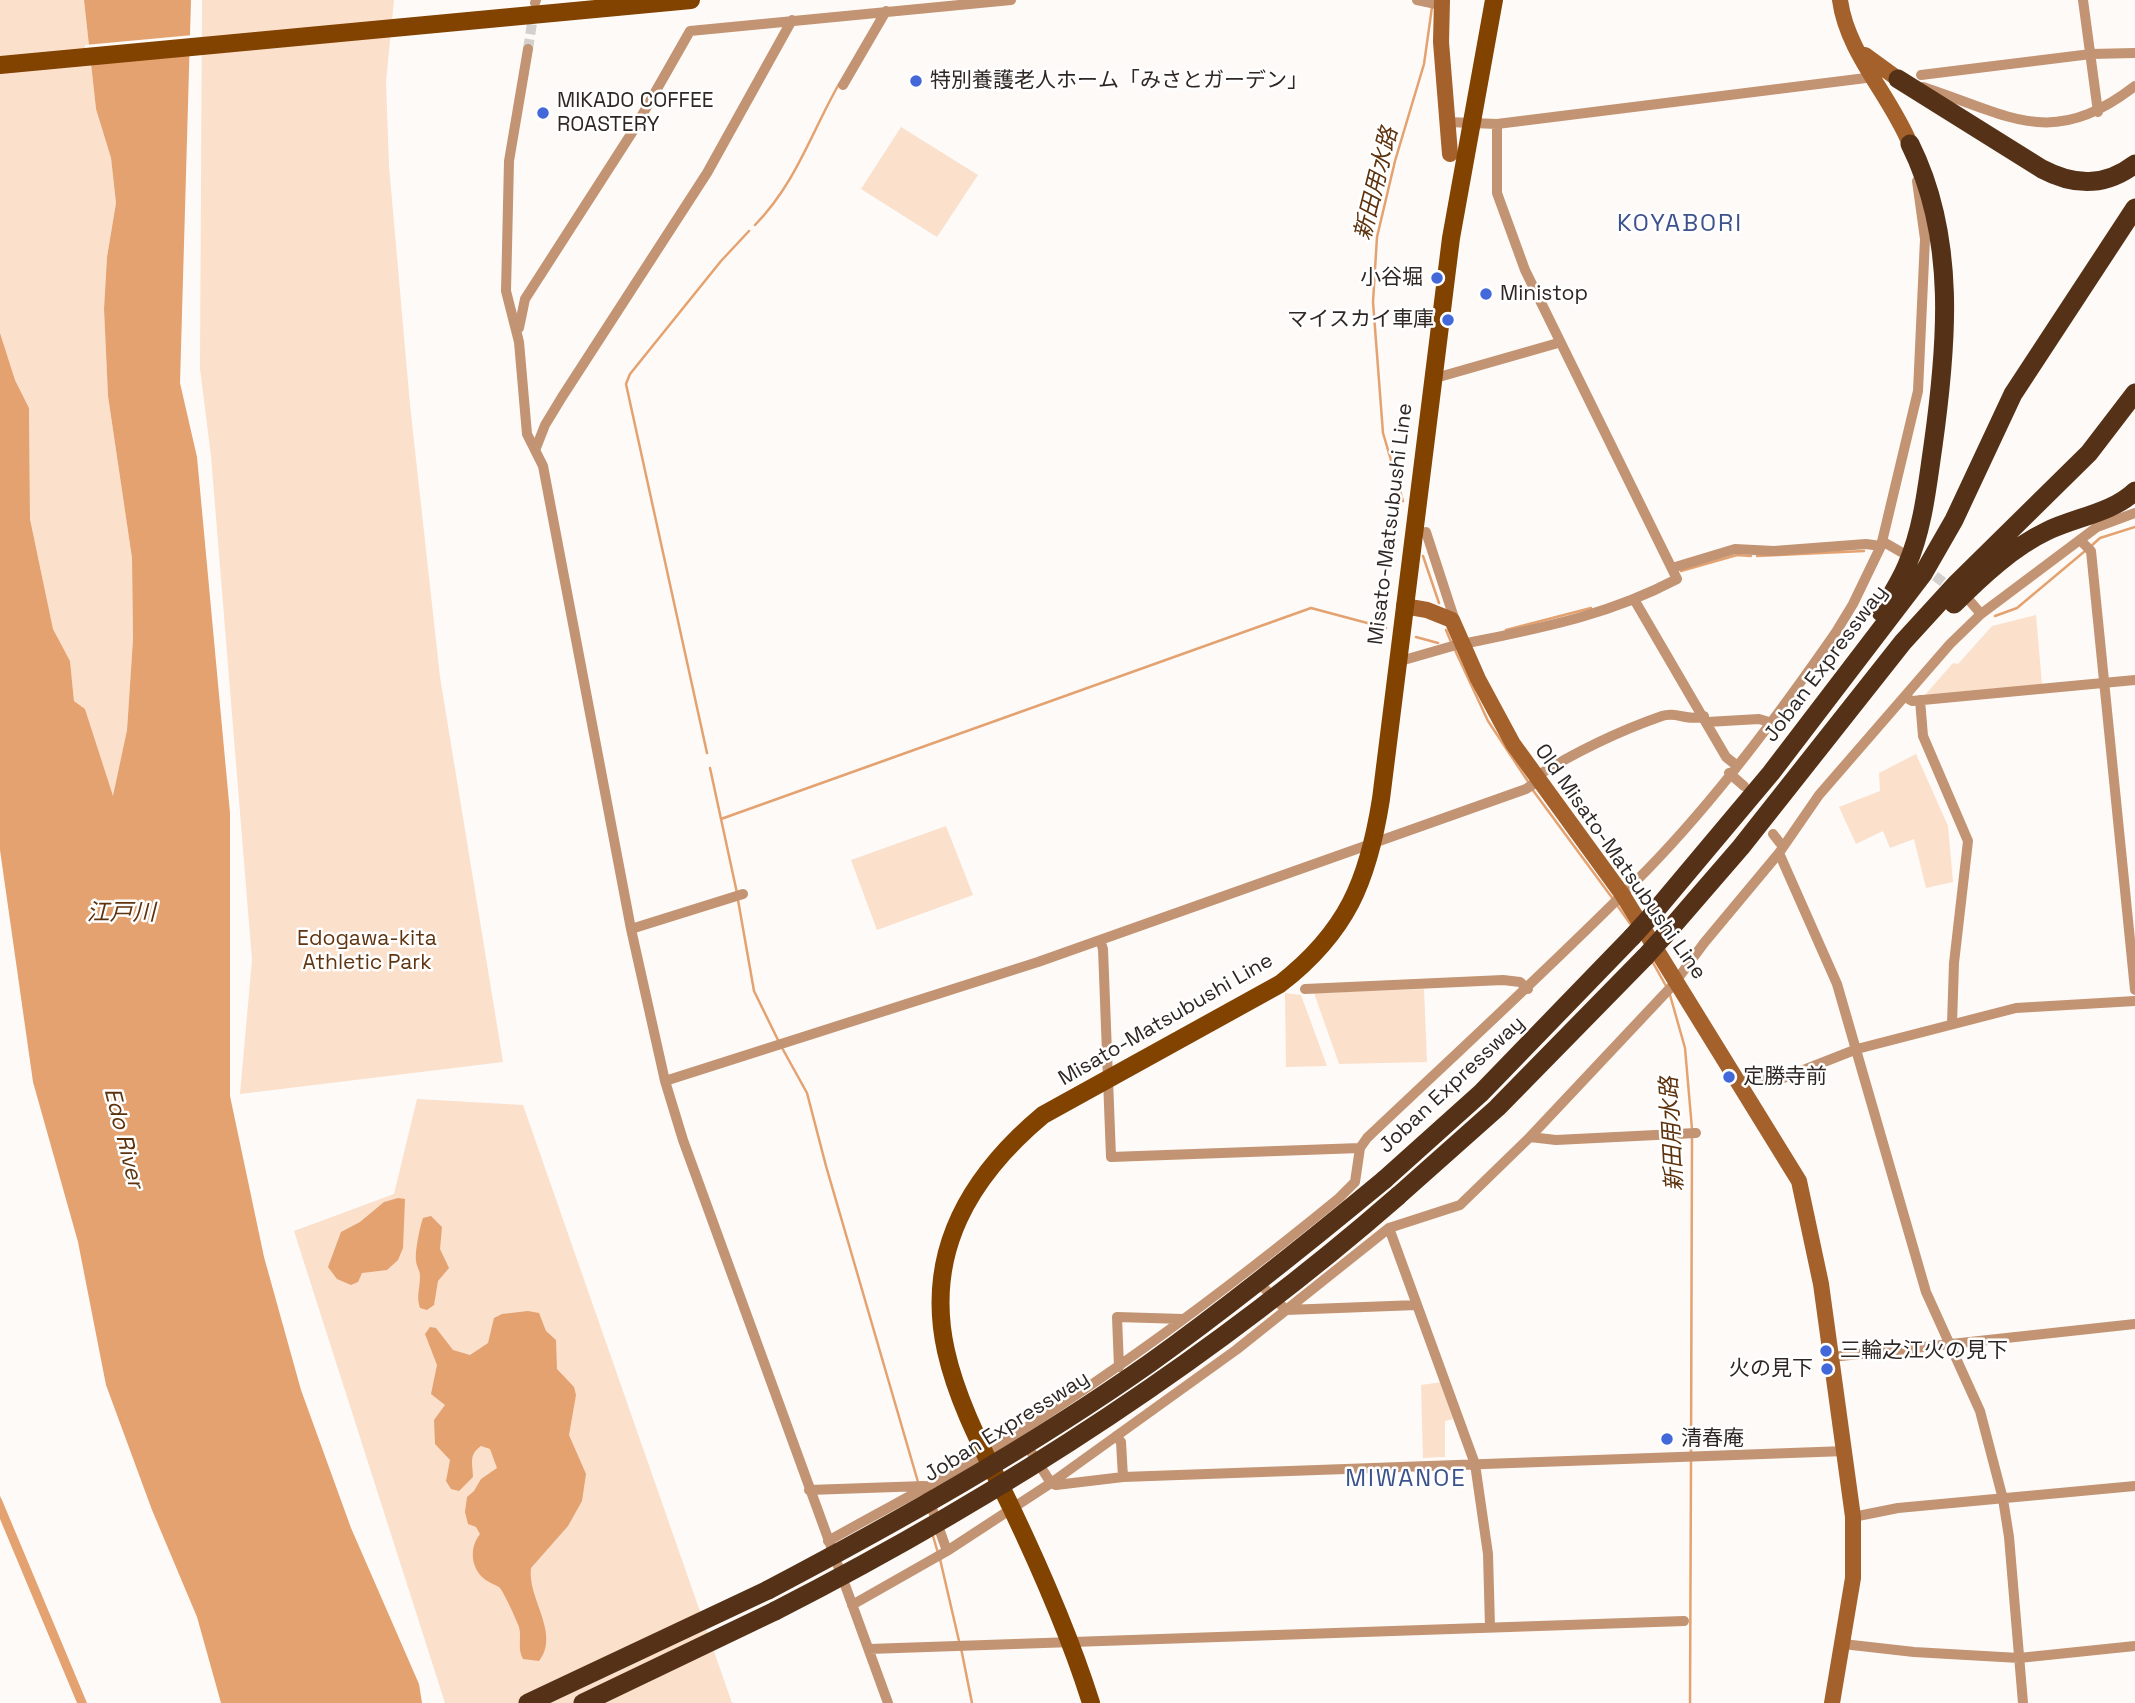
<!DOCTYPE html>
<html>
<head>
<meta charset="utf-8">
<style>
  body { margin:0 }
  canvas { display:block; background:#fdfaf7 }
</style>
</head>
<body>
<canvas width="2135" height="1703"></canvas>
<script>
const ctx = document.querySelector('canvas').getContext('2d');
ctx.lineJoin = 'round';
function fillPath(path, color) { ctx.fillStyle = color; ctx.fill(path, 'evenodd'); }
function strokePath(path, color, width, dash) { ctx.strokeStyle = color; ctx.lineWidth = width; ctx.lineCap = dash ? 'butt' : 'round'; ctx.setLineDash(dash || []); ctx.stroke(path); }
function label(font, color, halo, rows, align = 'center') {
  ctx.font = font + ' "Space Grotesk","Noto Sans JP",sans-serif'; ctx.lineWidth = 5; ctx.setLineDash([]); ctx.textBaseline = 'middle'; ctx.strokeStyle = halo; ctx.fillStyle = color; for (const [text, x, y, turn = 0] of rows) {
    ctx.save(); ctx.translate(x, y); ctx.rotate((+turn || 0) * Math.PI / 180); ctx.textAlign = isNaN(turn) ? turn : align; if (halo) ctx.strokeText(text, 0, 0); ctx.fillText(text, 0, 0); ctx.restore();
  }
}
const green = new Path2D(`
  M0 0H84L96 109 111 158 116 203 107 257 104 309 108 396 132 558 133 639 127 730 113 798 85 709 74 701 70 661 53 629 30 519 29 408 15 380 0 333Z
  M202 0H394L386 82 389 166 410 405 440 677 503 1062 240 1094 252 960 211 456 200 369Z
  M901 127 978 175 937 237 861 189Z
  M2036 615 2042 684 1925 695 1953 663 1958 664 1992 626Z
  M1916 754 1948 826 1953 882 1926 888 1914 839 1890 848 1883 831 1856 844 1839 807 1880 791 1879 773Z
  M946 826 973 895 877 930 851 860Z
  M1424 989 1427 1062 1339 1064 1314 993Z
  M1285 993 1301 995 1327 1066 1286 1067Z
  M417 1099 523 1105 732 1703H445L294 1231 394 1194Z
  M1442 1382 1453 1419 1445 1421V1457L1423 1458 1421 1385Z`);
const water = new Path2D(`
  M84 0H191L180 383 197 457 230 813V1096L264 1257 301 1390 351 1528 419 1684 422 1703H221L197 1617 152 1510 106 1385 78 1242 33 1082 0 850V333L15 380 29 408 30 519 53 629 70 661 74 701 85 709 113 796 127 730 133 639 132 558 108 396 104 309 107 257 116 203 111 158 96 109Z
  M398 1198 405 1199 403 1248 398 1260 387 1270 362 1273 358 1282 351 1285 337 1279 328 1267 341 1232 360 1222 384 1202Z
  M431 1216 442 1227 440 1249 449 1268 438 1281 434 1305 427 1310 420 1308C416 1296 420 1289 420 1276 420 1270 416 1266 416 1260 415 1251 420 1226 423 1218Z
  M528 1311 539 1313 546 1331 556 1340 557 1369 574 1387 576 1395 569 1435 586 1474 582 1501 568 1526 531 1568C527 1598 561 1634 539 1661L523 1659C517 1648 522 1638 519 1627 517 1621 503 1590 499 1587 496 1585 492 1584 489 1582 471 1572 468 1549 480 1534L476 1527 468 1524 465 1512 467 1497 474 1491 481 1479 497 1468 490 1449 481 1446C468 1455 473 1464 473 1477L459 1491 451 1489 446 1481 450 1460 435 1444 434 1420 445 1405 431 1394 437 1365 425 1334 430 1327 436 1328 453 1350 470 1355 488 1343 494 1318 502 1314Z
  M0 1496 2 1500 87 1703H77L0 1519Z`);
const pier = new Path2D(`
  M193 35V53L87 63 85 45Z`);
const stream = new Path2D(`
  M755 225C796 183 811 133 839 84
  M1403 501 1383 433 1373 302 1377 237 1395 161 1424 64 1432 7
  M2090 547 2100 538 2135 527
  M1423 556 1439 603
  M1757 556 1864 551
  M1681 571 1737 555 1751 556
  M1995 616 2017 608 2085 551
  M1446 630 1451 642
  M1506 630 1591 608
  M1416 637 1438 643
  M1454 648 1488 721 1529 783
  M707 753 626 384 630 374 721 261 749 231
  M710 768 737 893
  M1532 789 1613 899
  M721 819 1311 608 1386 628
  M738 900 754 991 778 1040
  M1617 905 1631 925
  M1652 961 1666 986
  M1670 995 1685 1048 1692 1129
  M781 1046 807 1093 826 1166 918 1482
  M1691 1455 1692 1136
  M933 1536 938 1553
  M940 1559 959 1641
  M961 1648 972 1703
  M1690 1703 1691 1461`);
const streetTunnel = new Path2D(`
  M528 49 534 10
  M1923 567 1955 591`);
const street = new Path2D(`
  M1417 0 1441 5
  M2083 0 2098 112
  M535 3 536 0
  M528 49 509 161 506 291 519 342 527 434 543 466 631 929 665 1081 683 1140 888 1703
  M1921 75 2091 54 2135 53
  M843 85 886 11
  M1923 87C2011 116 2052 150 2135 86
  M1448 122 1497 124 1874 77
  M519 328 525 299 633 131 690 31 1011 0
  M1432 379 1558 343
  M536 448 545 425 562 397 707 173 792 20
  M1426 532 1456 624
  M2080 540 2091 551 2135 990
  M1882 541 1901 552
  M1672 568 1735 549 1774 551 1866 544 1881 546
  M1969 600 1981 614
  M1635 601 1726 757 1736 765
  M1463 644C1540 628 1607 616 1677 579L1525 270 1497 193V124
  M1397 662 1463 643
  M1905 697 1912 701 2135 680
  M1920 700 1923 736 1968 841 1954 963 1952 1024
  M1707 722 1759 719 1769 722
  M1729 773 1744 786
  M1535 777C1574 753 1619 731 1662 716 1676 711 1689 722 1704 716
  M1773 834 1780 843
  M1779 853 1837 984 1926 1292 1980 1411 2003 1499 2009 1537 2023 1703
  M631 929 743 894
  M1100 940 1103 949 1111 1157 1360 1148
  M1305 989 1503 980 1520 982 1528 989
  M665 1081 1038 962 1526 789 1538 781
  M1738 1083 1754 1079 1773 1082 1857 1049 2016 1008 2135 1001
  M1530 1137 1556 1140 1696 1133
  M1389 1228 1475 1464 1488 1554 1490 1627
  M1255 1279 1286 1310 1417 1305
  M1832 1357 2135 1324
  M1119 1367 1117 1317 1183 1319
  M1116 1436 1121 1442 1123 1477
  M1024 1441 1051 1483 1056 1485 1123 1477 1846 1451
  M809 1490 924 1486 947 1551
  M1853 1517 1898 1508 2135 1486
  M828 1541C884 1509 941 1481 995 1447 1116 1373 1229 1288 1339 1198L1355 1182 1360 1148 1367 1138C1461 1049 1556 962 1647 870 1717 798 1779 714 1836 632L1853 604 1881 546 1918 391 1925 239 1917 181
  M852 1605 947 1551 1051 1483 1236 1350 1389 1228 1460 1205 1530 1137 1673 985 1704 943 1779 853 1819 795 1950 644 1981 614 2097 527 2135 513
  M1843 1644 1914 1652 2019 1658 2135 1646
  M869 1649 1684 1621`);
const secondary = new Path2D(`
  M1442 0 1441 42 1450 154
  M1840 0C1847 53 1890 95 1910 144
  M1865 55 1898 79
  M1404 606 1427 610 1452 620 1478 679 1513 744 1622 894 1799 1181 1821 1284 1853 1517V1578L1832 1703`);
const primary = new Path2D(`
  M0 65 691 0
  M1091 1703C1070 1636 1041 1570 1011 1507 987 1457 958 1405 946 1351 924 1252 970 1176 1043 1115L1280 984C1347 932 1368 881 1381 799L1451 238 1494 0`);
const highway = new Path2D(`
  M1898 79 2042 169C2074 186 2105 187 2135 164
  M1954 604C1981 577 2013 547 2047 531 2076 517 2112 513 2135 491
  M1881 612C1890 597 1900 582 1907 565 1923 528 1927 487 1933 446 1947 346 1957 238 1910 144
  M1651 916 1771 773 1923 574 1954 520 2013 394 2135 208
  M1664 936 1741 847 1903 642 1957 583 2089 453 2135 393
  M1384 1180 1481 1093 1632 937
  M1398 1196 1497 1108 1645 957
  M528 1703 768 1590
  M583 1703 775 1611`);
const highwayBridge = new Path2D(`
  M1632 937 1651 916
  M1645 957 1664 936
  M768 1590C899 1521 1029 1448 1150 1363 1231 1305 1308 1243 1384 1180
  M775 1611C998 1497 1209 1361 1398 1196`);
const markers = [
  [916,81,7,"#4268da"],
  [543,113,7,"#4268da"],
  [1437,278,7,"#4268da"],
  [1486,294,7,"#4268da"],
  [1448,320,7,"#4268da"],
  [1729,1077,7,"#4268da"],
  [1826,1351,7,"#4268da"],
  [1827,1369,7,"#4268da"],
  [1667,1439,7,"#4268da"]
];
const poiNames = [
  ["特別養護老人ホーム「みさとガーデン」",930,81],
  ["MIKADO COFFEE",557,101],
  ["ROASTERY",557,125],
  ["小谷堀",1423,278,"right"],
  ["Ministop",1500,294],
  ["マイスカイ車庫",1434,320,"right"],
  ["定勝寺前",1743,1077],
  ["三輪之江火の見下",1840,1351],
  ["火の見下",1813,1369,"right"],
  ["清春庵",1681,1439]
];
const streetNames = [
  ["Misato-Matsubushi Line",1391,524,-83],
  ["Joban Expressway",1826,664,-53],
  ["Old Misato-Matsubushi Line",1620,862,55],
  ["Misato-Matsubushi Line",1166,1020,-30],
  ["Joban Expressway",1452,1085,-43],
  ["Joban Expressway",1007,1427,-32]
];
const parkNames = [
  ["Edogawa-kita",367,939],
  ["Athletic Park",367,963]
];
const waterNames = [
  ["新田用水路",1377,184,-76],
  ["江戸川",121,914],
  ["新田用水路",1673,1134,-93],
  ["Edo River",123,1138,76]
];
const quarterNames = [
  ["KOYABORI",1680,224],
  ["MIWANOE",1406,1479]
];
fillPath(green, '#fbe0cc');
fillPath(water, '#e4a271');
fillPath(pier, '#fdfaf7');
strokePath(stream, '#e4a271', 2.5);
strokePath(streetTunnel, '#d4d0cd', 10, [10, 5]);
strokePath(street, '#c39473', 10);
strokePath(secondary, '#a4612b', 16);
strokePath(primary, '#824200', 18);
strokePath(highway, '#553217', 19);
strokePath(highwayBridge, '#553217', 19);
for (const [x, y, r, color] of markers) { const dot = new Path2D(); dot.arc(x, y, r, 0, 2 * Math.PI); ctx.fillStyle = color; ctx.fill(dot); strokePath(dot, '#fff', 2.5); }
label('21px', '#2e2723', '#fff', poiNames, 'left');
label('21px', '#2e2723', '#fff', streetNames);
label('21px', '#60340f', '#fff', parkNames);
label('italic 23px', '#5d320d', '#fff', waterNames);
ctx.letterSpacing = '2px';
label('24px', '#3c528c', '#fff', quarterNames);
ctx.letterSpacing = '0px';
</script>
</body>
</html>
